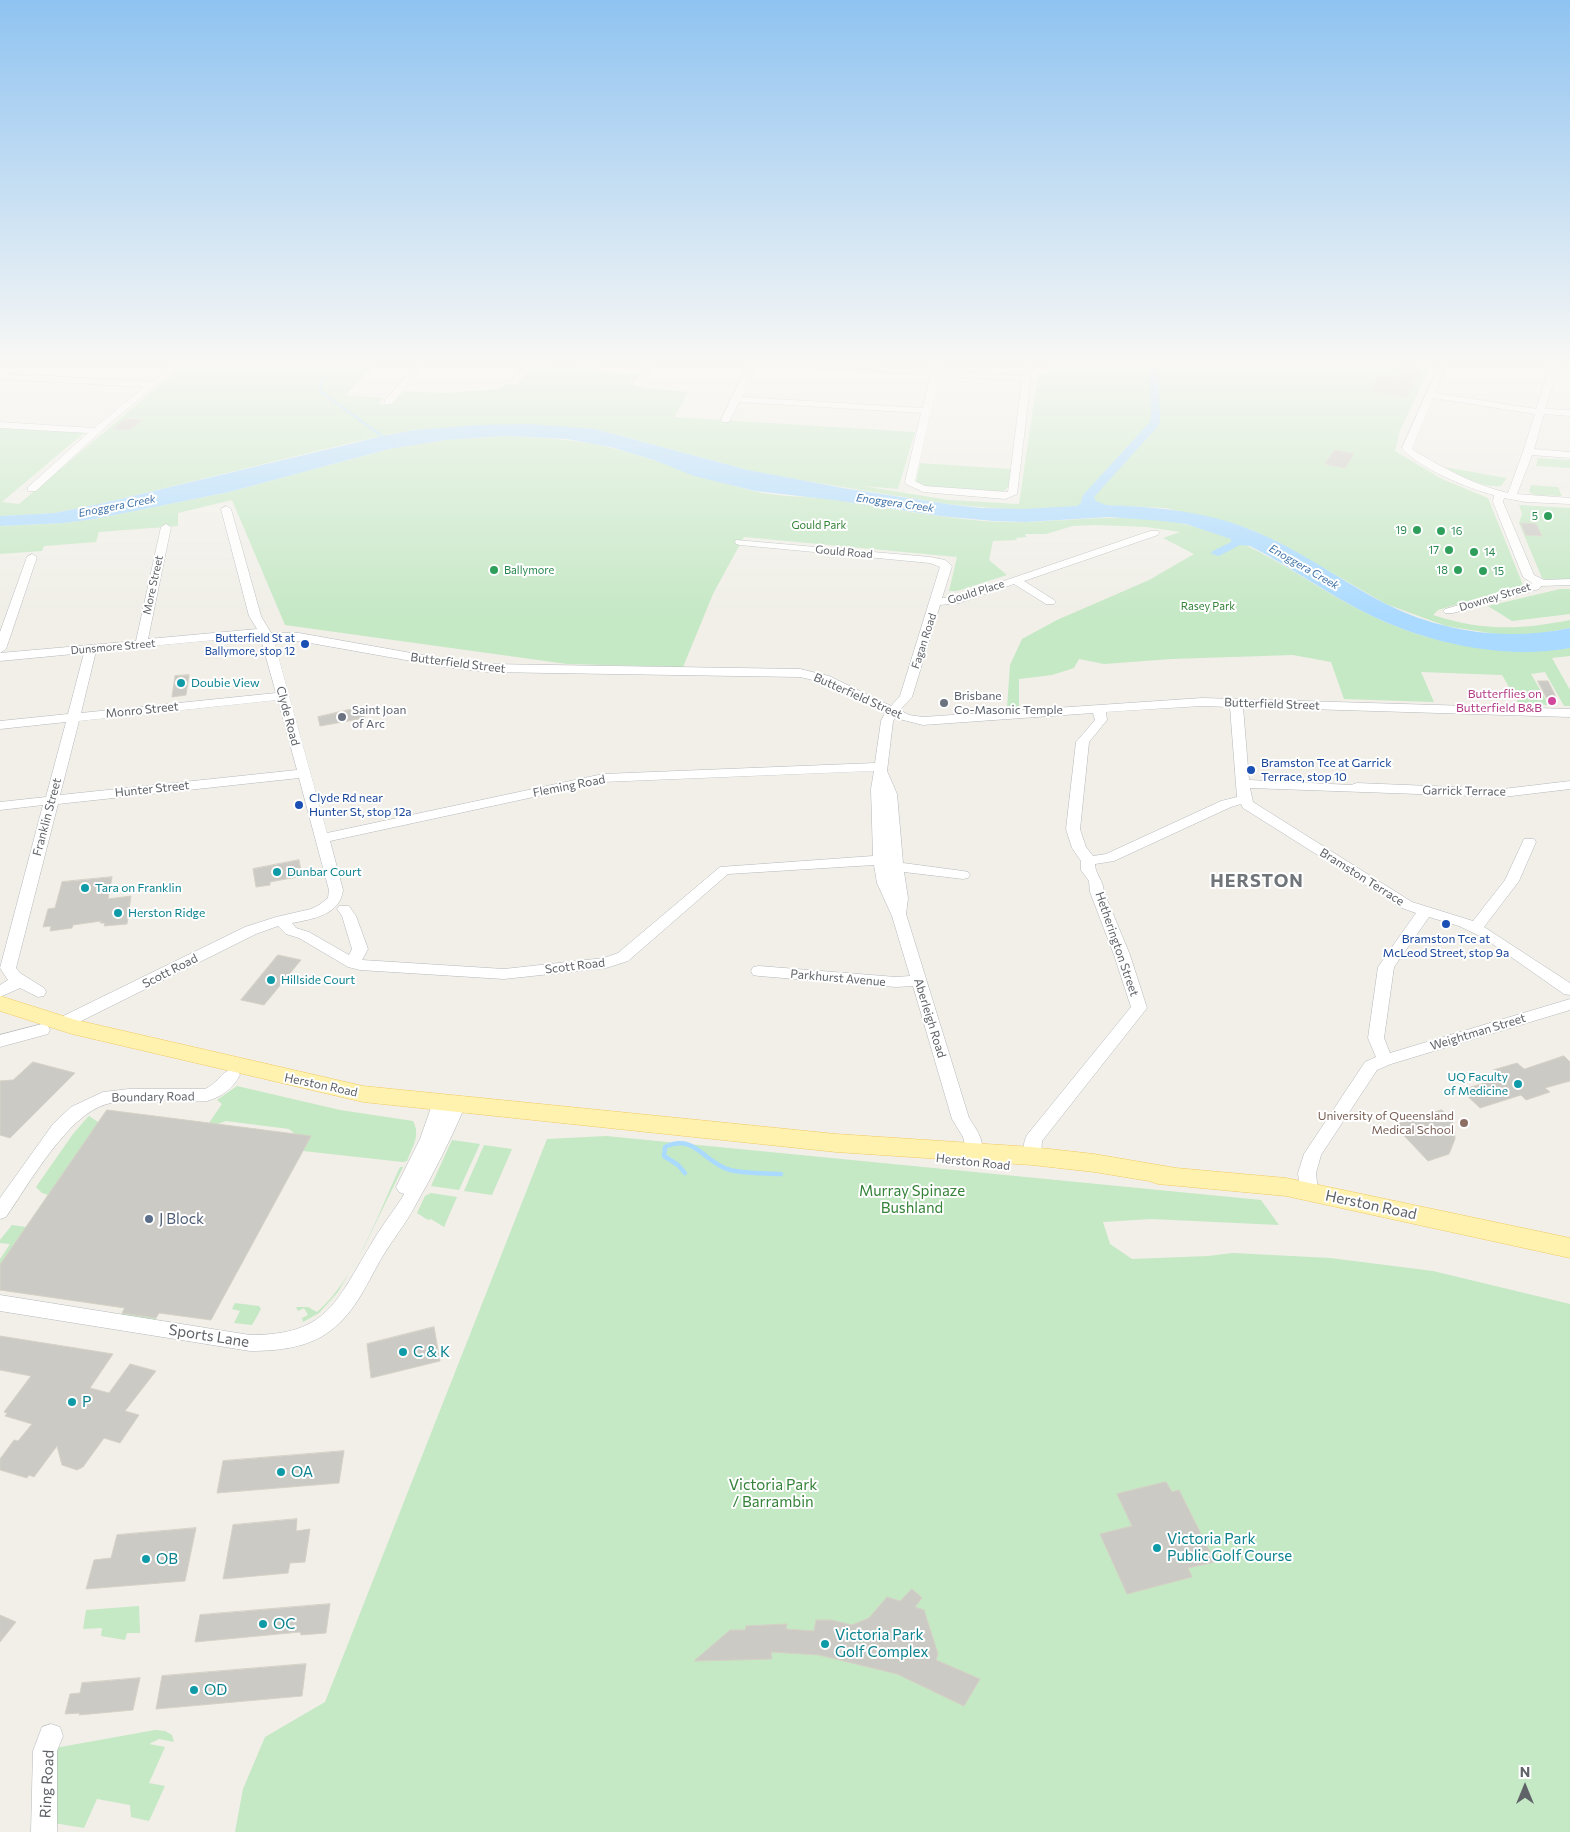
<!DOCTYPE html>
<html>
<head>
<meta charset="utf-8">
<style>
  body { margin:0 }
  #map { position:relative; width:1570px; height:1832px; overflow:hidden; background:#f1efe8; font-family:Commissioner,sans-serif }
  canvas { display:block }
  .north { position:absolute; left:1500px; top:1762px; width:50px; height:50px; -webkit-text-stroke:4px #fff; paint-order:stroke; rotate:0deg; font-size:14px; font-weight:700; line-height:20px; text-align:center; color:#5f6368 }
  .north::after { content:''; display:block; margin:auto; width:18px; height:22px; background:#5f6368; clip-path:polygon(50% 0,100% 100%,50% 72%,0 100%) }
</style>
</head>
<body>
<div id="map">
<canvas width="1570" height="1832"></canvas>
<div class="north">N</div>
</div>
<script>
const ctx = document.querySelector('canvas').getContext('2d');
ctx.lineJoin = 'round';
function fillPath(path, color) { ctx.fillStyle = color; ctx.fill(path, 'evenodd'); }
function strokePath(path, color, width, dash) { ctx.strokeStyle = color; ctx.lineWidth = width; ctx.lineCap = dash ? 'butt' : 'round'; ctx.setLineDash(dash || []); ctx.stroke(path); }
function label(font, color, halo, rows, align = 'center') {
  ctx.font = font + ' Commissioner,sans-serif'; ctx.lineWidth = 4; ctx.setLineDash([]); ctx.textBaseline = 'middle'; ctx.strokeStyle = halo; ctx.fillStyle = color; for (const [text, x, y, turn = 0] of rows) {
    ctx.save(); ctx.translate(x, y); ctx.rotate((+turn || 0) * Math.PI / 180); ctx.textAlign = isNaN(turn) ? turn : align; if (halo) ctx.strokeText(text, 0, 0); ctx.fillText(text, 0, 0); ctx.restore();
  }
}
const green = new Path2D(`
  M188 361H378L345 395 384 398 378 403C391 410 396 399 404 391L446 393 499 389C504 382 511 384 519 384L533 366 576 368 582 361 601 362 595 371 639 374 636 380 629 383 632 386 688 392 675 417 915 432 898 489 862 486 949 500 1019 504 1038 375 1048 373 1049 361H1433L1400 431 1395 451 1442 479 1488 498 1523 585 1438 610 1433 615C1482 631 1520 630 1570 620V628L1532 635H1502L1446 626 1386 604 1282 544 1252 530 1234 524 1165 508 1106 505 1014 510 947 504 793 479 748 470 595 429 414 430 354 442 95 505 54 513 0 516V426L85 432 2 502 19 504Z
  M506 436C543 438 579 439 616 449 662 461 707 479 753 491 778 497 805 496 830 499 867 504 903 512 940 516 969 520 999 523 1028 522 1081 520 1136 512 1188 525 1259 541 1303 582 1366 613 1429 645 1500 656 1570 648V656L1552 658 1570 690V706H1564L1545 672 1531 674 1549 705 1519 704 1502 675 1421 672 1434 702 1344 699 1331 662 1293 655 1171 659 1104 664 1079 659 1074 668 1052 675 1019 679V707L1007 708 1010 665 1022 639 1057 620 1149 580 1194 554 1163 538 1180 532 1146 527 1095 525 1073 526 1046 534H1025L1026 537 1016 538 1017 540 993 541 989 560 1007 575 957 591H949L957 557 744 537 713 594 683 667 567 664 285 625 232 500 178 513V526L99 532 96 542 44 546 42 551 0 554V526L64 523 95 519 229 492 389 449 445 440Z
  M1538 458 1570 460V468L1536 466Z
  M920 463 1011 469C1009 483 1012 490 997 493L927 488 916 482Z
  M1444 467 1507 478 1501 486C1482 488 1461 476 1444 467Z
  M1531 485 1558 487 1562 496 1535 495 1529 492Z
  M1519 505 1570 508V580H1547L1542 578 1519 523 1522 514Z
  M1560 589H1570V614L1512 621 1488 606Z
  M237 1086 340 1110 413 1121C421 1136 412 1147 407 1161L403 1162 303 1151 211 1320 159 1313 155 1320 121 1315 124 1308 0 1290V1259L10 1244 0 1243V1240L12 1225 26 1227 48 1195 42 1193 36 1187 73 1134 87 1118 89 1116 98 1122 107 1110 209 1123 222 1104 217 1100ZM226 1121 289 1129 295 1134 218 1124Z
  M606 1136 1261 1200 1279 1225 1151 1219 1103 1222 1110 1244 1132 1259 1208 1256 1233 1253 1330 1258 1433 1271 1570 1304V1832H235L243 1789 265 1737 325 1702 547 1139Z
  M452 1140 480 1144 459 1190 431 1186Z
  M484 1145 512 1149 492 1195 464 1191Z
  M400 1167H403L364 1247 338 1292 319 1313 303 1322 302 1318 308 1315 304 1308 298 1311 296 1307H308L317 1312C355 1280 379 1212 400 1167Z
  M431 1193 457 1197 444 1227 431 1219 428 1220 417 1213 425 1196Z
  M235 1303 259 1306 261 1309 252 1325 234 1323 240 1311 232 1309Z
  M139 1606 140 1633H127L125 1640 101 1636 102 1628 83 1629 86 1610Z
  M155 1730 165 1731 172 1735 174 1742 159 1739 149 1744 165 1747 149 1783 165 1786 149 1821 131 1817 130 1805 97 1799 84 1828 54 1823 55 1748Z`);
const water = new Path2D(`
  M1149 361H1158L1160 419 1159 425 1094 497 1096 501 1106 505C1156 507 1207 511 1254 531 1301 550 1341 581 1386 604 1444 633 1507 641 1570 628V648C1501 660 1427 643 1366 613 1326 593 1289 566 1250 546L1240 545 1219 556 1212 554 1211 552 1231 542V539L1186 524 1163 521 1109 517 1026 522 994 521 940 516 834 500 755 491 694 476 654 460 614 448 567 439 506 436 445 440 389 449 229 492 95 519 64 523 0 526V516L54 513 95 505 383 436 414 430 479 425 529 424 595 429 748 470 843 488 947 504 981 508 1022 509 1077 506 1081 503 1082 497 1085 493 1149 423 1151 417Z`);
const streamFar1 = new Path2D(`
  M337 361 321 383 320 391 386 439`);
const stream = new Path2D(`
  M685 1173 678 1165 664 1156 665 1147C695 1133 704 1163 730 1170 747 1174 764 1173 781 1174`);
const building = new Path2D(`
  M1389 361H1415L1421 368 1407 397 1370 391 1379 375 1405 379Z
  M125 419H126L142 420 130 430 113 429Z
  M1335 450 1354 454 1345 468 1325 464Z
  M1521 523 1536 524 1542 536 1526 535Z
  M189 675 186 695 172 697 175 676Z
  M1538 681H1548L1557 699H1547Z
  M362 707 365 718 320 726 318 717Z
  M299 860 302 876 270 882V885L256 887 253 869Z
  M112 877 108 899 131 896 127 924 104 926 105 923H100L101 921 73 925 72 928 50 931 51 926 43 927 48 909 55 908 62 882Z
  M278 955 301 960 264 1005 241 1000Z
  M1564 1056 1570 1062V1081L1545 1088 1550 1092 1526 1100 1521 1095 1480 1108 1461 1090 1501 1078 1493 1070 1517 1063 1524 1069Z
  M33 1062 75 1073 10 1138 0 1135V1081L13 1080Z
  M107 1110 311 1136 211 1320 159 1313 156 1318 122 1313 125 1308 0 1290V1265Z
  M1442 1110 1454 1124 1455 1139 1449 1154 1428 1161 1394 1125Z
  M434 1327 440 1361 371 1378 367 1344Z
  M0 1336 113 1354 90 1388 109 1393 130 1364 156 1371 125 1411 139 1415 120 1443 104 1438 83 1467 77 1470 62 1465 57 1446 34 1477 29 1475 27 1478 0 1470V1459L14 1440 18 1441 32 1424 5 1416 7 1413 4 1412 31 1376 0 1370Z
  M344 1451 339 1483 217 1493 223 1461Z
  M1166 1482 1172 1492 1179 1490 1215 1562 1188 1568 1192 1577 1127 1594 1100 1534 1132 1526 1117 1494Z
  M297 1519 296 1531 310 1529 305 1562 290 1563 288 1573 223 1579 233 1525Z
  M196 1528 185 1581 86 1589 94 1560 111 1558 117 1535Z
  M912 1589 922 1598 915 1607 924 1610 938 1654 936 1660 980 1679 964 1706 897 1674 819 1655 771 1652 772 1659 694 1661 730 1630H745L746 1626 787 1624 786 1629 814 1631 816 1620H831L852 1625 869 1618 887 1597 900 1601Z
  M330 1604 326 1633 301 1635 300 1632 195 1642 200 1615Z
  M0 1615 16 1622 0 1642Z
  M306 1664 302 1696 156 1709 162 1676Z
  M140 1678 133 1710 79 1715 80 1713 65 1714 70 1694 80 1693 82 1683Z`);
const minor = new Path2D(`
  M177 361H186L111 422 36 491H28V487L88 433 0 428V422L94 428 144 387 0 379V373L150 382Z
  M420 361H429L391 404H385V400Z
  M527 361H535L517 385H511L510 383Z
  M648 361H656L640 386H634L633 384Z
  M749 361 932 370 934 361H942L940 370 1023 375 1025 361H1033L1017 494 1005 499 923 492 906 484 905 482 921 413 739 402 729 422H723L721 420ZM757 365 930 375 923 408 742 397ZM939 376 1022 380 1008 492 925 486 915 481Z
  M1441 361H1449L1435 393 1530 408 1536 409 1551 361H1559L1556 372H1570V378L1555 377 1545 409 1570 410V416L1544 414 1534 449 1570 452V458L1532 455 1517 494 1570 498V504L1526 502 1504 498 1503 502 1534 575 1544 580 1570 579V585L1541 586 1539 589 1453 613H1445L1443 611 1445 609 1531 585 1532 583 1523 577 1493 502 1494 495C1469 489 1418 468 1402 448ZM1433 398 1535 414 1523 452 1508 493C1474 485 1446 469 1416 452L1412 448Z
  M226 506 231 509 261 616 271 633H299L445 659 488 664 800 669 829 676 891 706 900 696 940 567 930 563 740 545 736 544 735 542 736 540 930 557 945 560 952 566 942 598H954L1150 531H1158L1159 533 1158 535 1024 581 1054 600 1056 602 1054 604H1046L1014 584 959 603 940 605 912 697 900 710 909 715 923 717 1202 698 1570 709V717L1243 707 1249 780 1351 785 1357 783 1503 789 1570 781V789L1503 797 1250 788 1253 802 1412 902 1473 921 1505 880 1524 839H1534L1536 842 1519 881 1484 927 1570 983V995L1564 994 1484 938 1459 926 1429 917 1394 967 1384 1038 1390 1053 1570 999V1010L1391 1064 1377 1070 1321 1155 1316 1173 1318 1192 1315 1197 1309 1199 1303 1197 1300 1192 1298 1173 1304 1154 1365 1062 1376 1057 1368 1038 1378 967 1416 913 1402 908 1243 808 1241 804 1231 807 1114 861 1095 864C1095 874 1103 879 1104 892L1130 955 1147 1008 1042 1141 1041 1156 1038 1161 1032 1163 1026 1161C1022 1153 1023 1143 1027 1135L1131 1007 1114 955 1090 892 1089 881 1081 870V861L1072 848 1066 829 1076 742 1095 720 1093 713 923 725 895 718 893 721 887 771 897 794 903 863 963 871 968 872 970 875 968 878 963 879 904 872 908 898 906 914 969 1118C976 1129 987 1143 980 1156L974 1158 968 1156 963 1137 952 1119 913 986 896 987 759 976 753 975 751 971 753 967 759 966 896 977 910 976 892 916 877 883 874 865 728 874 628 961 606 968 504 979 360 970 348 967 299 938 286 934 278 926 256 934 67 1028 61 1030 55 1028 53 1024 55 1020 245 927 276 917 311 909 319 905 328 898 329 890 299 778 58 804 16 968 20 973 44 988 46 992 44 996 38 997 20 988 0 997V985L8 980 0 968 43 805 0 810V802L46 797 66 722 0 729V721L68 714 84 653 0 661V653L136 641 161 527 166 524 171 527 148 639 257 629 249 616 221 509ZM260 636 276 693 81 713 96 651ZM274 641H299L445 667 488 672 800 677 821 682 885 713 881 721 875 763 603 774 327 833ZM278 700 297 770 60 795 79 721ZM1202 706 1230 707 1237 797 1221 801 1106 854 1093 856 1086 847 1080 829 1089 742 1107 720 1106 712ZM874 771 871 789 873 856 720 867 618 953 604 958 504 969 362 960 368 949 356 916 349 906H339L337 909 342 916 352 949 349 955 309 932 296 928 292 923C313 919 340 915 343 890L330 841 603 782Z
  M32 554 37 557 6 649 0 653V632L27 557Z
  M42 1024 48 1026 50 1030 48 1034 0 1047V1035Z
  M232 1069 238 1071 240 1075C233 1088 222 1097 207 1101 178 1101 134 1096 107 1104 68 1114 29 1184 6 1217L0 1219V1198L53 1124 71 1107 103 1092 129 1089H205C216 1085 221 1072 232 1069Z
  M442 1096 448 1098 450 1101 457 1098 463 1100 466 1104C451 1139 434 1173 415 1206 406 1223 394 1238 384 1254 367 1282 357 1311 330 1331 308 1348 277 1351 250 1351L0 1311V1295L250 1335C326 1335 335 1304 370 1246 379 1230 391 1214 402 1198L404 1194 399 1192 396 1187 420 1139 433 1102 436 1098Z
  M51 1724 60 1727 63 1736 57 1751V1832H31L33 1751 42 1727Z`);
const major = new Path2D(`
  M0 996 76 1020 363 1086 836 1134 1032 1147 1094 1154 1176 1168 1286 1178 1570 1238V1258L1286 1196 1158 1184 1149 1181 1094 1172 1032 1165 836 1152 363 1102 72 1034 0 1011Z`);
const markers = [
  [1548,516,5,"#2e9e5b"],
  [1417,530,5,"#2e9e5b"],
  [1441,531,5,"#2e9e5b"],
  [1449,550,5,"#2e9e5b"],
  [1474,552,5,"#2e9e5b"],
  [494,570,5,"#2e9e5b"],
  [1458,570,5,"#2e9e5b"],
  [1483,571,5,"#2e9e5b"],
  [305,644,5,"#1a4fb4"],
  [181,683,5,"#0f9aa8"],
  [1552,701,5,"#d1479c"],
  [944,703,5,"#6b7280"],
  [342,717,5,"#6b7280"],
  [1251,770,5,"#1a4fb4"],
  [299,805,5,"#1a4fb4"],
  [277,872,5,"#0f9aa8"],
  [85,888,5,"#0f9aa8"],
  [118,913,5,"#0f9aa8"],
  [1446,924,5,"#1a4fb4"],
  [271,980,5,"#0f9aa8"],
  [1518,1084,5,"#0f9aa8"],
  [1464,1123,5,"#8d6e63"],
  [149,1219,5,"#5c6f8a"],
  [403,1352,5,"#0f9aa8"],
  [72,1402,5,"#0f9aa8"],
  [281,1472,5,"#0f9aa8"],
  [1157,1548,5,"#0f9aa8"],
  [146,1559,5,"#0f9aa8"],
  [263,1624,5,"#0f9aa8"],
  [825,1644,5,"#0f9aa8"],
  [194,1690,5,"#0f9aa8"]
];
const farWaternames = [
  ["Enoggera Creek",895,503,8],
  ["Enoggera Creek",117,506,-11],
  ["Enoggera Creek",1304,567,30]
];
const farLeisurenames = [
  ["5",1538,516],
  ["19",1407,530],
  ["16",1451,531,"left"],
  ["17",1439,550],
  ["14",1484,552,"left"],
  ["Ballymore",504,570,"left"],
  ["18",1448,570],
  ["15",1493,571,"left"]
];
const farParknames = [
  ["Gould Park",819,525],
  ["Rasey Park",1208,606]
];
const farStreetnames = [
  ["Gould Road",844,552,5],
  ["More Street",153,585,-78],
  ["Gould Place",976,592,-17],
  ["Downey Street",1495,597,-17],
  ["Fagan Road",924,641,-72],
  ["Dunsmore Street",113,647,-5]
];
const farTransitnames = [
  ["Butterfield St at",295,638],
  ["Ballymore, stop 12",295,651]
];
const streetNames = [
  ["Butterfield Street",458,663,7],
  ["Butterfield Street",858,696,24],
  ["Butterfield Street",1272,704,2],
  ["Monro Street",142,710,-6],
  ["Clyde Road",288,716,75],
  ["Fleming Road",569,786,-11],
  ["Hunter Street",152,789,-6],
  ["Garrick Terrace",1464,791,1],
  ["Franklin Street",47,817,-75],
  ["Bramston Terrace",1362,877,32],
  ["Hetherington Street",1117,944,71],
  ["Scott Road",575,966,-7],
  ["Scott Road",170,971,-27],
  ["Parkhurst Avenue",838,978,5],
  ["Aberleigh Road",930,1018,73],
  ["Weightman Street",1478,1032,-17],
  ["Herston Road",321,1085,12],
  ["Boundary Road",153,1097,-1],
  ["Herston Road",973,1162,6]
];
const cultureNames = [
  ["Doubie View",191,683],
  ["Dunbar Court",287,872],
  ["Tara on Franklin",95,888],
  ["Herston Ridge",128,913],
  ["Hillside Court",281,980],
  ["UQ Faculty",1508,1077,"right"],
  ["of Medicine",1508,1091,"right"]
];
const hotelNames = [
  ["Butterflies on",1542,694],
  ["Butterfield B&B",1542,708]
];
const worshipNames = [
  ["Brisbane",954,696],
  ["Co-Masonic Temple",954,710],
  ["Saint Joan",352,710],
  ["of Arc",352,724]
];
const transitNames = [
  ["Bramston Tce at Garrick",1261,763],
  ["Terrace, stop 10",1261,777],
  ["Clyde Rd near",309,798],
  ["Hunter St, stop 12a",309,812],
  ["Bramston Tce at",1446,939,"center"],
  ["McLeod Street, stop 9a",1446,953,"center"]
];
const educationNames = [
  ["University of Queensland",1454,1116],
  ["Medical School",1454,1130]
];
const nearParknames = [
  ["Murray Spinaze",912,1191],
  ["Bushland",912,1208],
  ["Victoria Park",773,1485],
  ["/ Barrambin",773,1502]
];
const nearStreetnames = [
  ["Herston Road",1371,1205,12],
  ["Sports Lane",209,1336,9],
  ["Ring Road",47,1784,-87]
];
const nearServicenames = [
  ["J Block",159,1219]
];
const nearCulturenames = [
  ["C & K",413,1352],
  ["P",82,1402],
  ["OA",291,1472],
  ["Victoria Park",1167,1539],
  ["Public Golf Course",1167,1556],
  ["OB",156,1559],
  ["OC",273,1624],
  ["Victoria Park",835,1635],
  ["Golf Complex",835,1652],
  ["OD",204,1690]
];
const districtNames = [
  ["HERSTON",1257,881]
];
fillPath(green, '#c5e8c5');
fillPath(water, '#aadaff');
strokePath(streamFar1, '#aadaff', 2.5);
strokePath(stream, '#aadaff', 4.5);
fillPath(building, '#cccac5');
strokePath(building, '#d6d1c6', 1);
strokePath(minor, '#b5b8bc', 1);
strokePath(major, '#f2c960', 1);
fillPath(minor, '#fff');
fillPath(major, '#fff2af');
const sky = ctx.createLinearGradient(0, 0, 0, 617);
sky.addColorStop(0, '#8fc3f1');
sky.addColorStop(0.59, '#f9f8f5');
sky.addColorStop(1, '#f9f8f500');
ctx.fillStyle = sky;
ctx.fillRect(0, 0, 1570, 617);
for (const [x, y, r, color] of markers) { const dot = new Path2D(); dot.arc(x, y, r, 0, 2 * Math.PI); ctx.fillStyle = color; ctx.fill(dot); strokePath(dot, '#fff', 2); }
label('italic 11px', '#4174aa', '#fff', farWaternames);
label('11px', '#27864d', '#fff', farLeisurenames, 'right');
label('11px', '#348238', '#fff', farParknames);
label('11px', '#5f6368', '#fff', farStreetnames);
label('11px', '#164399', '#fff', farTransitnames, 'right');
label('12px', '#5f6368', '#fff', streetNames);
label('12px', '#0d838f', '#fff', cultureNames, 'left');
label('12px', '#b23c85', '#fff', hotelNames, 'right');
label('12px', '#5b616d', '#fff', worshipNames, 'left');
label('12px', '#164399', '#fff', transitNames, 'left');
label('12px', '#785e54', '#fff', educationNames, 'right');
label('15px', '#348238', '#fff', nearParknames);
label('15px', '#5f6368', '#fff', nearStreetnames);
label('15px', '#4e5e75', '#fff', nearServicenames, 'left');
label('15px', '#0d838f', '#fff', nearCulturenames, 'left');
ctx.letterSpacing = '1px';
label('bold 18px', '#70757a', '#fff', districtNames);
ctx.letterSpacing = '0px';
</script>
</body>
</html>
